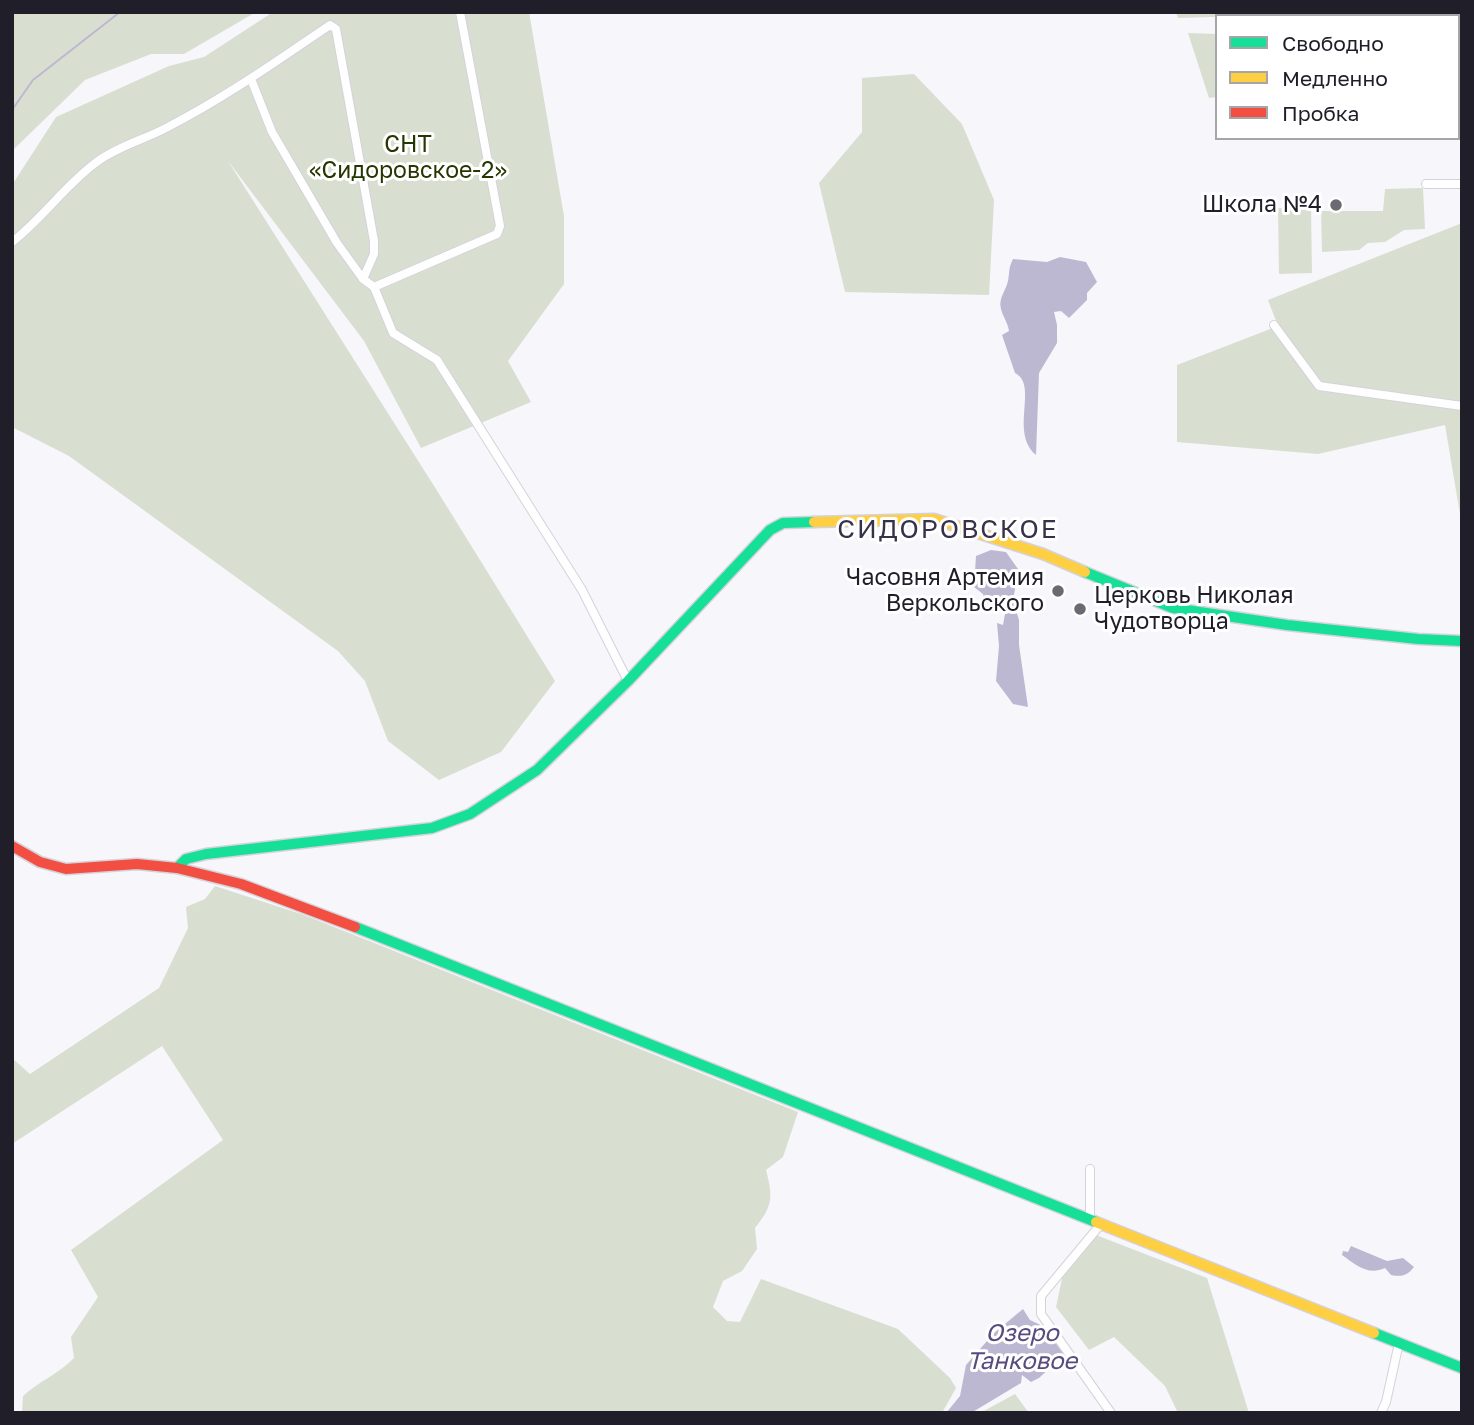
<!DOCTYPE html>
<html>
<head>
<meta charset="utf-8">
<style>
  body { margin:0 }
  #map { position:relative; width:1474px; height:1425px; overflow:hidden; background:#f6f6fb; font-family:"Golos Text",sans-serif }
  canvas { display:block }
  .frame { position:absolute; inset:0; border:14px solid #201e29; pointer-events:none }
  .legend { position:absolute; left:1215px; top:14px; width:245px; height:126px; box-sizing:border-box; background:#fff; border:2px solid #a6a5a9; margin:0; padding:9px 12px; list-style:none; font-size:21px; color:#201e29 }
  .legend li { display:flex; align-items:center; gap:14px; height:35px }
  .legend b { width:35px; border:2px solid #a6a5a9 }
</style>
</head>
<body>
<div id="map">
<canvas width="1474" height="1425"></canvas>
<div class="frame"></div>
<ul class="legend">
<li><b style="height:9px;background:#16e098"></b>Свободно</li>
<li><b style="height:9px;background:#ffcf43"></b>Медленно</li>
<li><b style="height:9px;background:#f24e42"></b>Пробка</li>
</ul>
</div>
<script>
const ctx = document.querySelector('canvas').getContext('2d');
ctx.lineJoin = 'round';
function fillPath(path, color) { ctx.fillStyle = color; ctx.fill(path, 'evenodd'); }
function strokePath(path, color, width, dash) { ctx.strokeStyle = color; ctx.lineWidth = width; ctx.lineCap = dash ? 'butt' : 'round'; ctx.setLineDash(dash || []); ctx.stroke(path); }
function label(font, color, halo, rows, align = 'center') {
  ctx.font = font + ' "Golos Text",sans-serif'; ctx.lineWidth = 6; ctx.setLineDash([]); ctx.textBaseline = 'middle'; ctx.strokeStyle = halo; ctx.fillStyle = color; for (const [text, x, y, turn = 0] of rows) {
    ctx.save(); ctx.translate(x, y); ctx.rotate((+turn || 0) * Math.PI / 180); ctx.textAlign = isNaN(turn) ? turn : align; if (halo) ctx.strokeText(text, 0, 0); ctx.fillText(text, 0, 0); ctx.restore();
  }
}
const green = new Path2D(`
  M12 12H256L184 54H151L85 80 12 151Z
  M273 12H529L564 216V284L508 361 531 402 421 448 364 341 228 161 436 489 555 681 501 752 439 780 388 741 365 681 338 651 69 456 12 427V185L56 117 169 66 204 57Z
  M1176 12H1277L1276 15 1178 18Z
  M1188 33 1217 34V97L1209 98Z
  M914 74 962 124 994 200 989 295 845 292 819 183 862 132V78Z
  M1423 188 1425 229 1404 230 1385 242 1368 243 1359 250 1322 252 1321 211H1383L1385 189Z
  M1278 208H1311L1312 273 1279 274Z
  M1462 223V526L1445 425 1318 454 1177 442V365L1278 326 1268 300Z
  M215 886 304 915 798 1112 783 1157 766 1170C773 1197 773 1206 755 1228L757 1249 742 1271 723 1281 713 1307 727 1321 740 1322 761 1279 898 1329 950 1378 956 1388 942 1413H22L23 1396C39 1381 59 1374 74 1358L71 1337 98 1297 71 1250 223 1140 162 1046 12 1144V1058L30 1074 159 988 188 928 186 907 205 899Z
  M1096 1235 1207 1278 1249 1413H1178L1165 1386 1114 1337 1089 1350 1056 1307 1063 1274Z
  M1015 1394 1029 1413H980Z`);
const water = new Path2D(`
  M1060 257 1086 262 1097 282 1087 293V300L1069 318 1061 311 1054 312 1057 325V343L1039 373 1036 455C1009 432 1039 385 1015 373L1002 335 1009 331C1008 323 1003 317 1001 309 998 298 1006 291 1008 281 1010 271 1008 269 1013 259L1047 262Z
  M991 550 1006 552 1018 569 1007 575 1015 589 1013 601 1019 620V645L1028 707 1013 704 996 681 999 646 997 623 1003 625 1005 614 985 602 983 594 974 587 976 556Z
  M1351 1246 1387 1261 1403 1258 1414 1267C1407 1276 1401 1277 1391 1275L1385 1268C1368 1276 1356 1265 1342 1255L1343 1251 1348 1252Z
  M1023 1309 1030 1320 1049 1329 1066 1353 1039 1378 1031 1382 1022 1375 1021 1383 971 1413H946L960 1396 966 1365 994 1333Z`);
const stream = new Path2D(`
  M12 110 33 80 120 12`);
const street = new Path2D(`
  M251 79 272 132 337 243 363 279 374 287 393 333 437 360 582 590 628 681
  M1426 184H1462
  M12 242C43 218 66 184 98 161 119 146 143 140 166 128 223 99 277 61 330 25L336 29 374 241V254L363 279
  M374 287 497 234 500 226 460 12
  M1274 325 1319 386 1462 406
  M1090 1169V1220
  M1101 1224 1041 1296V1314L1111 1413
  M1381 1413 1386 1402 1399 1343`);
const fast = new Path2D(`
  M1085 572 1173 608 1287 625 1418 639 1462 641
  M177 868 186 859 206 854 432 828 470 814 537 770 628 681 770 530 783 523 814 522
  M355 927 1096 1222
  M1374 1333 1462 1368`);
const slow = new Path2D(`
  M814 522 934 519 1043 554 1085 572
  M1096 1222 1374 1333`);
const jam = new Path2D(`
  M12 846 40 862 66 869 137 864 177 868 241 884 355 927`);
const markers = [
  [1336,205,7,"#6b6a72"],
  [1058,591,7,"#6b6a72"],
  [1080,609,7,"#6b6a72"]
];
const parkNames = [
  ["СНТ",408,145],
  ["«Сидоровское-2»",408,171]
];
const poiNames = [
  ["Школа №4",1322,205],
  ["Часовня Артемия",1044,578],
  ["Веркольского",1044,604],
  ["Церковь Николая",1094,596,"left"],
  ["Чудотворца",1094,622,"left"]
];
const waterNames = [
  ["Озеро",1022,1333],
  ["Танковое",1022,1361]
];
const quarterNames = [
  ["СИДОРОВСКОЕ",948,530]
];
fillPath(green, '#d8dfd1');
fillPath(water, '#bdb8d2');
strokePath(stream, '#bdb8d2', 2);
strokePath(street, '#d4d2db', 10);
strokePath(fast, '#d4d2db', 13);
strokePath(slow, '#d4d2db', 13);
strokePath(jam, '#d4d2db', 13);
strokePath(street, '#fefefe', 8);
strokePath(fast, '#16e098', 10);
strokePath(slow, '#ffcf43', 10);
strokePath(jam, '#f24e42', 10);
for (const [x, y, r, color] of markers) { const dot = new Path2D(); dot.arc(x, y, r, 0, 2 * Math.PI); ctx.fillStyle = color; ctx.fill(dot); strokePath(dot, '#fff', 2.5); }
label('23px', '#243700', '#fff', parkNames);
label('23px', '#201e29', '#fff', poiNames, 'right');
label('italic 24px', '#584c7f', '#fff', waterNames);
ctx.letterSpacing = '2px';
label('26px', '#373249', '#fff', quarterNames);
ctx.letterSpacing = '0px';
</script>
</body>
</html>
